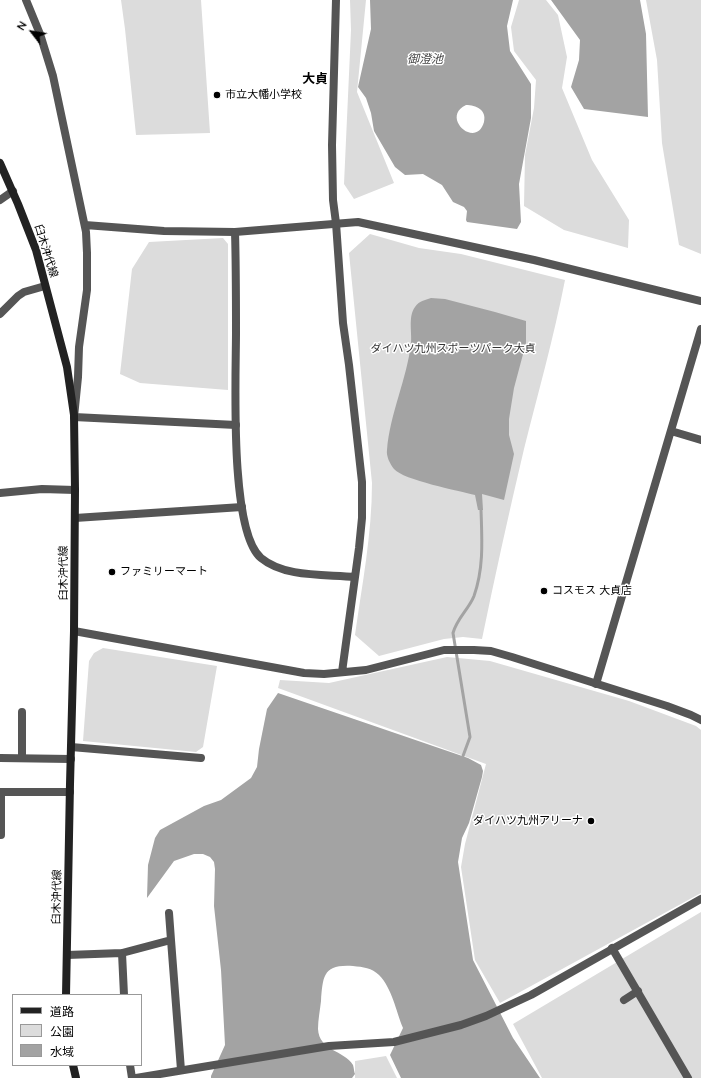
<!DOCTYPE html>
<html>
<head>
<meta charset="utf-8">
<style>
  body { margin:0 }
  #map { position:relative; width:701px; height:1078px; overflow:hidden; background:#fff; font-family:Quicksand,"Noto Sans JP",sans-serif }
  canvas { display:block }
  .legend { position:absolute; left:12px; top:994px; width:130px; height:72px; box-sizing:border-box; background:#fff; border:1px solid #999; margin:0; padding:5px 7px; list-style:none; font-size:12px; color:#000 }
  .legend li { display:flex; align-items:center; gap:8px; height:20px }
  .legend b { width:20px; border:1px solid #999 }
  .north { position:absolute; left:12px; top:12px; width:40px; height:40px; -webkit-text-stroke:3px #fff; paint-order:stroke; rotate:301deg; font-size:11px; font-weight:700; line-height:16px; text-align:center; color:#000 }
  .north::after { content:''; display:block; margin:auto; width:14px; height:18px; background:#000; clip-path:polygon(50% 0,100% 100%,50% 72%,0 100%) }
</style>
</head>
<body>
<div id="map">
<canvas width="701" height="1078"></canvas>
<ul class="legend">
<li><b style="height:5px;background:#222"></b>道路</li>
<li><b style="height:11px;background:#dcdcdc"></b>公園</li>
<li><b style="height:11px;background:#a3a3a3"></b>水域</li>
</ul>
<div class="north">N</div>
</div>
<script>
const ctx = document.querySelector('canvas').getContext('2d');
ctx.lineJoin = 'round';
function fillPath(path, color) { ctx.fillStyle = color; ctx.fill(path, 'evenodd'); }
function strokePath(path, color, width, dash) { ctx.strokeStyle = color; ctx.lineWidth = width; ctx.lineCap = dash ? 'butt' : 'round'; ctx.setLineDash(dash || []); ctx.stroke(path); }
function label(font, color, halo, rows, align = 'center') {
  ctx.font = font + ' Quicksand,"Noto Sans JP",sans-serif'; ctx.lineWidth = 3; ctx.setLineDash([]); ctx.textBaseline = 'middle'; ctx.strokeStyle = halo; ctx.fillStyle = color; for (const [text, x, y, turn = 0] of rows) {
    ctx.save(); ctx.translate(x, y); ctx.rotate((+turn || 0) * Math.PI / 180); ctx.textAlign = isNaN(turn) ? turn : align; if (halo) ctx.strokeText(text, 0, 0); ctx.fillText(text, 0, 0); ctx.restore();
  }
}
const green = new Path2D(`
  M121 0H201L210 133 136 135 125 29Z
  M350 0H366L357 92 394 183 354 199 344 184 351 30Z
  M519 0H546L558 15 567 57 562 88 592 160 629 220 628 248 564 230 524 206 525 155 534 108 536 80 514 51 511 27Z
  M646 0H701V254L679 245 662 143 657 60Z
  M370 234 419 248 461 254 565 280C554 337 538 393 524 449 509 512 495 576 482 639L463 637 444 639 379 656 355 635C362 585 372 534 372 483L349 253Z
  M223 238 228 244V390L140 383 120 374 132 269 149 242Z
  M103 648 217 666 203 747 196 752 83 741 89 661 94 653Z
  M447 657 490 661 629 701 696 726 701 730V893L500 1003 475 960 461 867 465 844 486 764 278 688 280 680 329 683Z
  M701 912V1078H542L513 1024Z
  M386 1056 397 1078H355V1061Z`);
const water = new Path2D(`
  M370 0H513L507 26 510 51 531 84V118L519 184 521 222 517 229 467 222 466 220 467 211 464 207 453 202 442 185 423 174 405 175 395 167 374 131 371 113 366 98 358 87 371 29ZM466 105C476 105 487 110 484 122 476 150 440 117 466 105Z
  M551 0H640L646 34 648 117 584 109 571 87 579 60 580 40Z
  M431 298 445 299 495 312 526 321V343L514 388 509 419V435L514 454 504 500 482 494 483 510H478L475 495C460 491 403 480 394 469 390 464 386 456 387 450 390 413 407 379 411 343 412 332 408 316 415 307 419 301 425 300 431 298Z
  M278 693 468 758 481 765 483 771 482 777 469 823 462 838 458 862 473 960 513 1038 540 1078H401L390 1055 403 1028C396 1011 392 988 379 975 372 968 363 967 353 966 323 964 323 976 321 1001 320 1010 318 1020 318 1029 319 1051 344 1050 353 1065 354 1068 354 1072 355 1074L352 1078H211V1076L225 1045 221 970 214 906 215 869 214 862 210 857 203 854H194L174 861 147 898 148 865 155 838 160 830 204 806 221 800 251 778 257 767 259 749 267 709Z`);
const stream = new Path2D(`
  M463 756 470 737 453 633C457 618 469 609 474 596 484 568 482 539 481 510`);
const minor = new Path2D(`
  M26 0 40 34 53 76 86 232 87 253V290L79 347 78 377 74 417 236 425
  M0 200 13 191
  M85 225 164 231 235 232 358 222 534 260 701 301
  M0 314 18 296 24 292 45 286
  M671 431 701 440
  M0 493 42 489 75 490
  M75 518 242 507
  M596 684 701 329
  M71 747 201 758
  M0 758 71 759
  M22 758V712
  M0 792H70
  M1 835V792
  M171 940 181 1070
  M612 948 688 1078
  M122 953 124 995
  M67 955 122 953 171 940 169 913
  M624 1000 638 991
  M130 1065 132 1078`);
const tertiary = new Path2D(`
  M336 0 332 145 333 200 336 223 343 323 349 365 362 482V518L359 548 342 672
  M235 232C236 265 236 299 236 332 236 376 229 531 261 558 285 578 326 574 355 577
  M74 631 304 673 324 674 366 670 444 650H474L491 651 512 657 667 706 691 715 701 720
  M136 1078 329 1046 394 1042 461 1025 486 1016 531 995 701 899`);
const secondary = new Path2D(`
  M0 163 18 204 36 250 67 367 74 415 75 490 74 631 70 784 66 995
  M73 1065 76 1078`);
const markers = [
  [217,95,4,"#000"],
  [112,572,4,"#000"],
  [544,591,4,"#000"],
  [591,821,4,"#000"]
];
const poiNames = [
  ["市立大幡小学校",225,95],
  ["ファミリーマート",120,572],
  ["コスモス 大貞店",552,591],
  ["ダイハツ九州アリーナ",583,821,"right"]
];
const streetNames = [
  ["臼木沖代線",46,251,73],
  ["臼木沖代線",64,573,-90],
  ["臼木沖代線",57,897,-89]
];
const parkNames = [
  ["ダイハツ九州スポーツパーク大貞",453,349]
];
const waterNames = [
  ["御澄池",425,59]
];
const quarterNames = [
  ["大貞",315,79]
];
fillPath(green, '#dcdcdc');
fillPath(water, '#a3a3a3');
strokePath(stream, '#a3a3a3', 3);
strokePath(minor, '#555', 8);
strokePath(tertiary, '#555', 8);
strokePath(secondary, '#222', 8);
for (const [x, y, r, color] of markers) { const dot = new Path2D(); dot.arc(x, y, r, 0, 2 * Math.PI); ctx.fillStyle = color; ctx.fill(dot); strokePath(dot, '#fff', 1.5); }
label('11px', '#000', '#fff', poiNames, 'left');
label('11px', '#000', '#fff', streetNames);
label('11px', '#333', '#fff', parkNames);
label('italic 12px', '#444', '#fff', waterNames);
label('bold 13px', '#000', '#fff', quarterNames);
</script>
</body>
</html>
